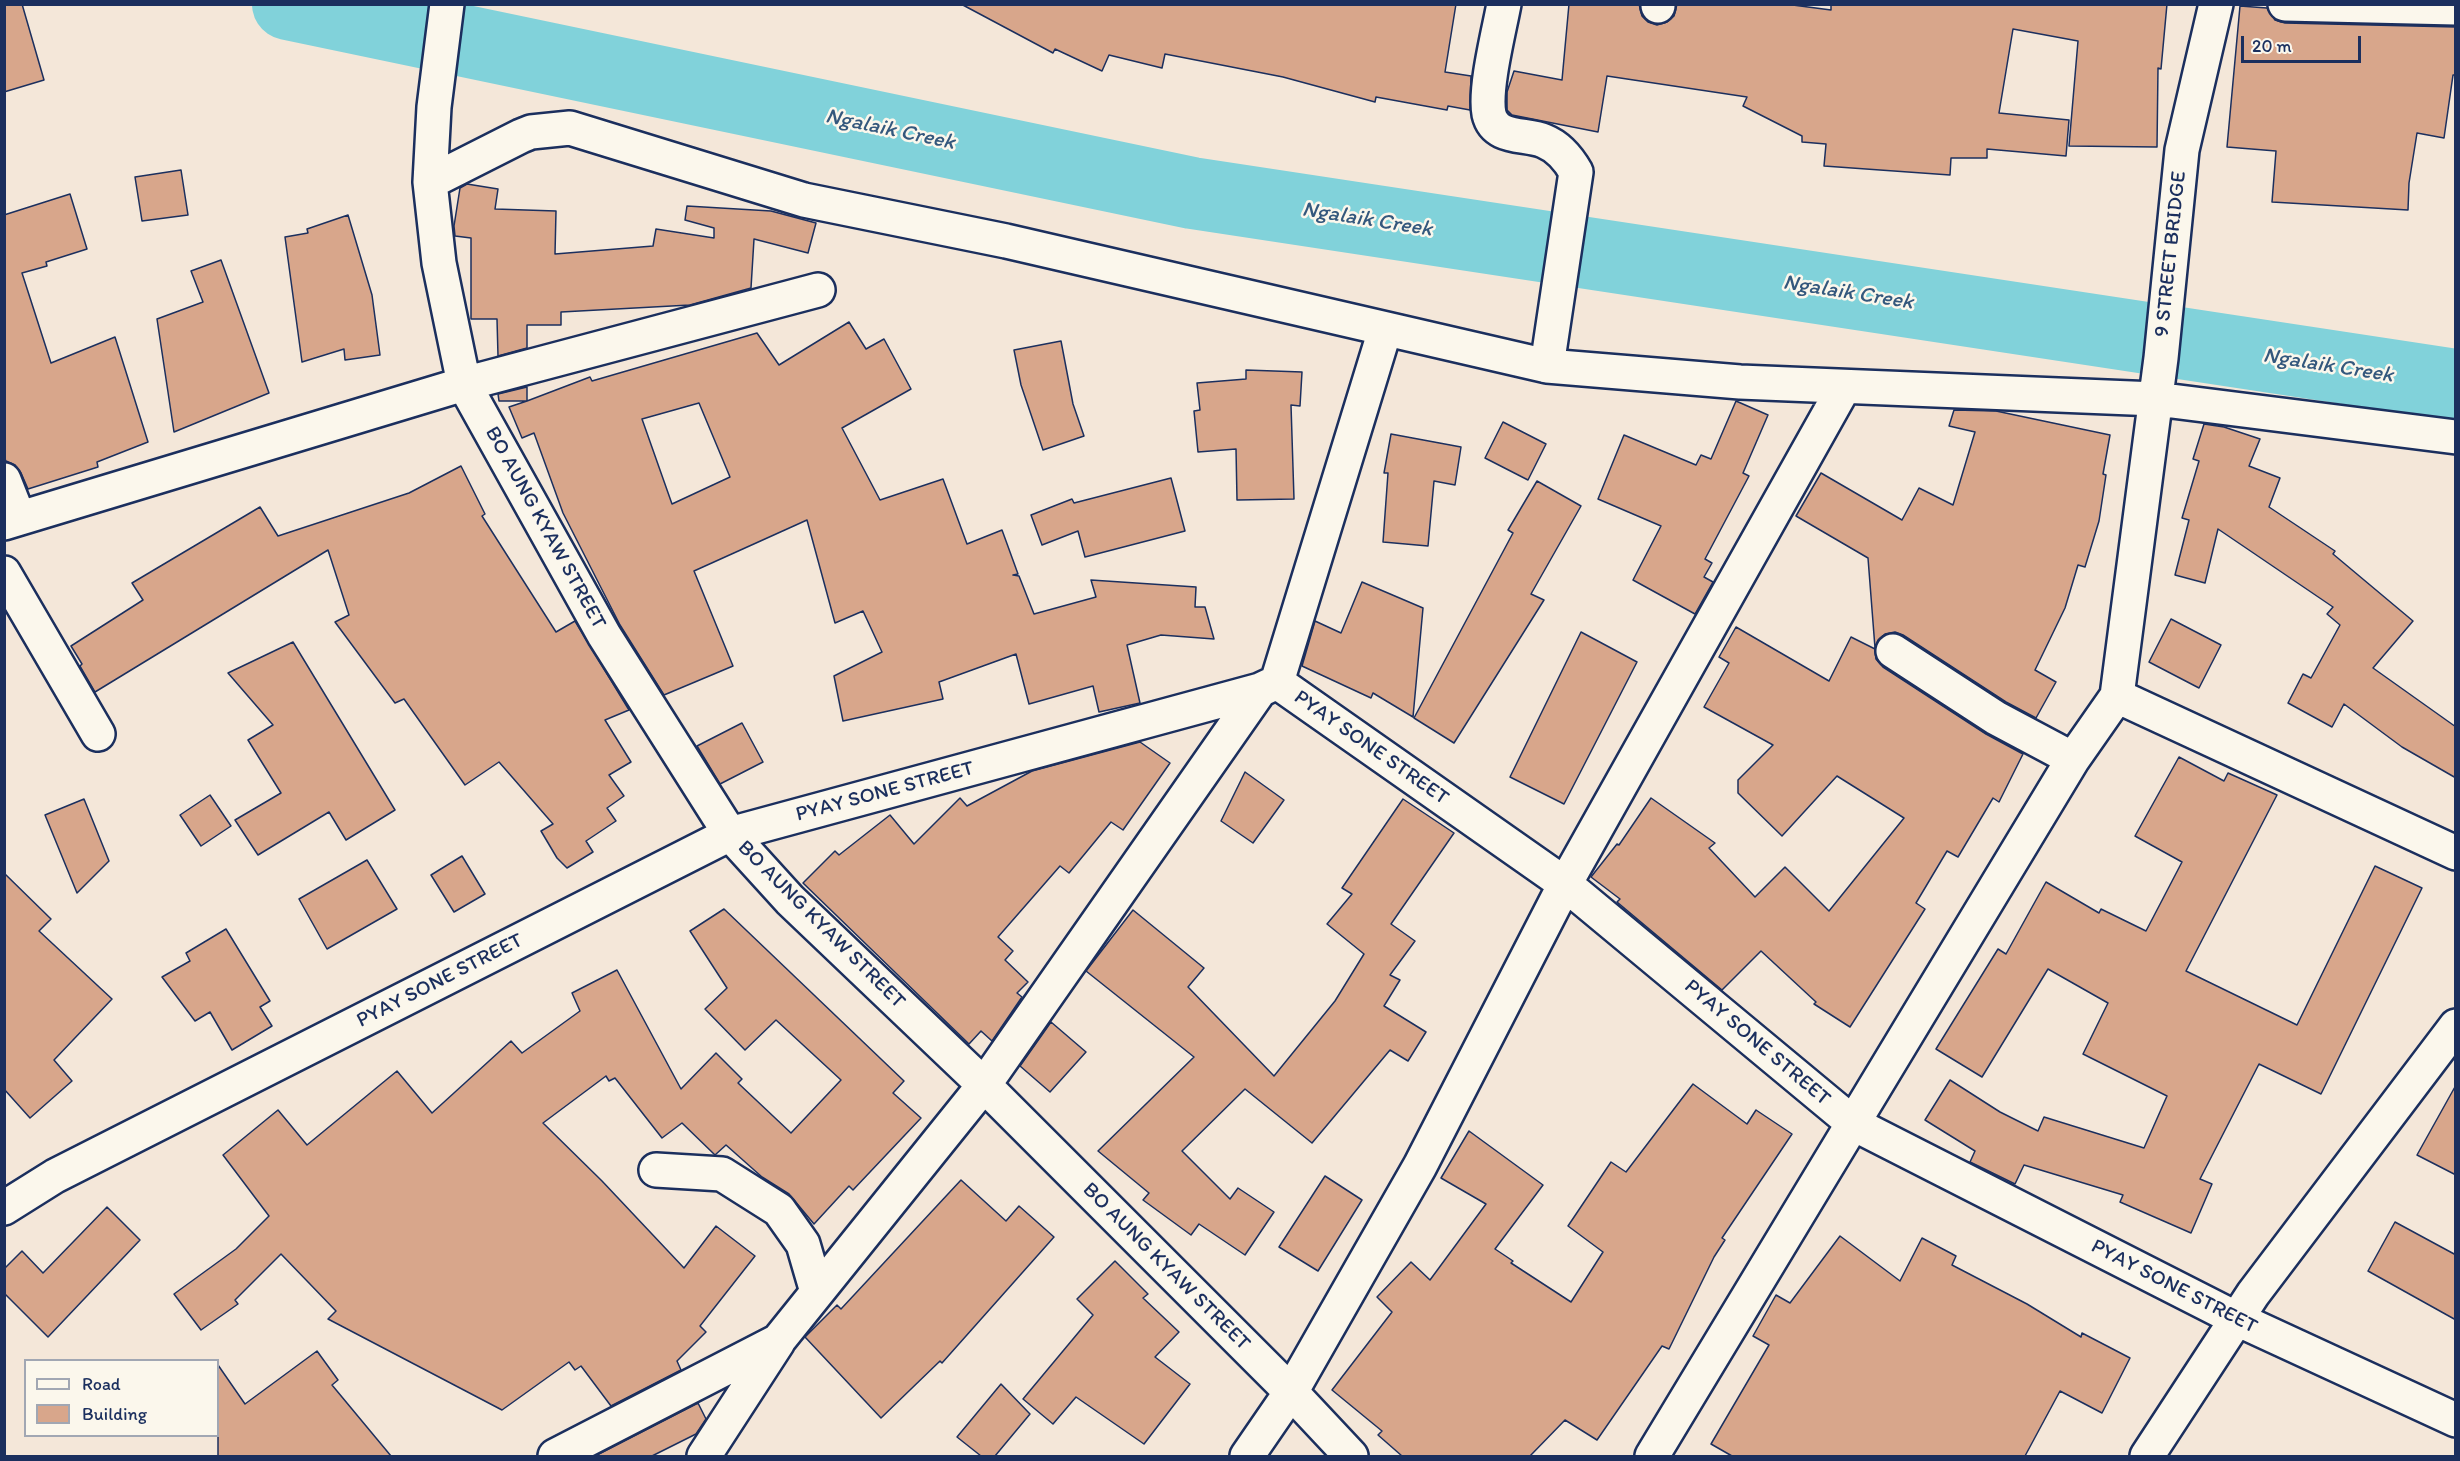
<!DOCTYPE html>
<html>
<head>
<meta charset="utf-8">
<style>
  body { margin:0 }
  #map { position:relative; width:2460px; height:1461px; overflow:hidden; background:#f4e7d9; font-family:Itim,sans-serif }
  canvas { display:block }
  .frame { position:absolute; inset:0; border:6px solid #1b2f5e; pointer-events:none }
  .legend { position:absolute; left:24px; top:1359px; width:195px; height:78px; box-sizing:border-box; background:#fbf7ec; border:2px solid #a1a7b3; margin:0; padding:8px 10px; list-style:none; font-size:18px; color:#1b2f5e }
  .legend li { display:flex; align-items:center; gap:12px; height:30px }
  .legend b { width:30px; border:2px solid #a1a7b3 }
  .scale { position:absolute; left:2241px; top:36px; width:120px; height:27px; box-sizing:border-box; border:3px solid #1b2f5e; border-top:0; padding-left:8px; font-size:18px; line-height:21px; white-space:nowrap; color:#1b2f5e; -webkit-text-stroke:4px #fbf7ec; paint-order:stroke }
</style>
</head>
<body>
<div id="map">
<canvas width="2460" height="1461"></canvas>
<div class="frame"></div>
<ul class="legend">
<li><b style="height:8px;background:#fbf7ec"></b>Road</li>
<li><b style="height:16px;background:#d8a68b"></b>Building</li>
</ul>
<div class="scale">20 m</div>
</div>
<script>
const ctx = document.querySelector('canvas').getContext('2d');
ctx.lineJoin = 'round';
function strokePath(path, color, width, dash) { ctx.strokeStyle = color; ctx.lineWidth = width; ctx.lineCap = dash ? 'butt' : 'round'; ctx.setLineDash(dash || []); ctx.stroke(path); }
function fillPath(path, color) { ctx.fillStyle = color; ctx.fill(path, 'evenodd'); }
function label(font, color, halo, rows, align = 'center') {
  ctx.font = font + ' Itim,sans-serif'; ctx.lineWidth = 5; ctx.setLineDash([]); ctx.textBaseline = 'middle'; ctx.strokeStyle = halo; ctx.fillStyle = color; for (const [text, x, y, turn = 0] of rows) {
    ctx.save(); ctx.translate(x, y); ctx.rotate((+turn || 0) * Math.PI / 180); ctx.textAlign = isNaN(turn) ? turn : align; if (halo) ctx.strokeText(text, 0, 0); ctx.fillText(text, 0, 0); ctx.restore();
  }
}
const river = new Path2D(`
  M288 4 1192 193 2456 385`);
const building = new Path2D(`
  M4 4H22L44 80 4 92Z
  M961 4H1456L1445 72 1471 76 1470 110 1448 106 1447 110 1376 97 1375 102 1283 77 1165 54 1162 68 1109 55 1102 71 1055 49 1053 53Z
  M1569 4H1639L1642 16 1648 22 1657 25 1667 22 1674 16 1677 4H1785L1831 10V4H2167L2161 69 2158 68 2157 147 2069 146 2078 41 2013 29 1999 113 2069 120 2066 156 1987 149V158H1951L1950 175 1824 166 1826 144 1802 142V136L1743 106 1747 97 1607 76 1598 132 1512 115 1507 110V92L1514 71 1562 80Z
  M2240 6 2267 8 2275 20 2285 23 2456 27V75H2453L2444 138 2417 133 2409 183 2408 210 2272 202 2276 151 2227 147Z
  M181 170 188 215 142 221 135 177Z
  M467 184 498 189 495 209 556 211 555 254 653 246 656 229 714 238V228L685 220 687 206 771 211 816 223 808 253 754 239 751 288 690 305 561 312V325H527V348L498 356 497 319H471V238L455 236 454 226 460 188Z
  M70 194 87 249 46 262 47 266 22 273 51 363 115 337 148 442 97 462 98 467 28 489 21 473 15 465 6 461 4 457V215Z
  M348 215 372 295 380 355 345 360 344 349 302 362 285 237 308 233 307 229Z
  M221 260 269 393 174 432 157 319 203 302 191 271Z
  M849 322 866 349 884 339 911 389 842 428 880 500 943 479 967 544 1002 530 1018 574 1013 575 1019 576 1034 614 1096 597 1091 580 1196 587 1195 607H1205L1214 639 1161 635 1127 645 1140 703 1099 712 1093 686 1029 704 1016 654 939 682 943 699 843 721 834 676 882 652 863 611 835 623 807 520 694 571 733 666 664 695 620 625 563 513 534 433 522 438 509 407 527 401H499L498 394 527 387V401L590 377 592 381 757 333 779 365ZM699 403 730 477 672 504 642 419Z
  M1061 341 1073 404 1084 436 1043 450 1021 385 1014 350Z
  M1246 370 1302 372 1300 406 1291 405 1294 499 1237 500 1236 449 1198 452 1194 411 1200 410 1197 383 1246 379Z
  M1736 401 1768 415 1743 473 1749 476 1705 559 1712 563 1704 577 1713 582 1695 614 1633 580 1661 526 1598 499 1624 435 1696 465 1701 455 1711 459Z
  M1954 410 1996 411 2110 435 2103 474 2106 475 2099 521 2085 567 2078 565 2065 608 2035 670 2056 682 2036 718 2006 702 1903 635 1895 632 1885 634 1878 640 1875 648 1868 558 1796 516 1821 473 1902 520 1919 488 1953 505 1975 432 1949 426Z
  M1503 422 1546 444 1528 480 1485 458Z
  M2204 424 2224 427 2260 439 2249 466 2280 478 2269 507 2335 551 2333 554 2413 621 2373 668 2456 727V778L2402 747 2344 704 2332 727 2288 703 2303 674 2311 678 2340 625 2327 614 2333 607 2218 529 2205 583 2175 575 2189 520 2182 518 2199 461 2193 459Z
  M1391 434 1461 447 1455 485 1434 481 1428 546 1383 542 1388 473H1384Z
  M461 466 485 514 482 516 556 632 575 621 629 710 605 720 631 762 609 775 624 796 607 808 616 821 586 841 593 852 567 868 557 858 541 831 553 824 499 762 465 785 404 699 395 703 335 622 349 615 328 550 95 692 80 666 82 664 71 646 143 600 132 583 260 507 278 536 409 493Z
  M1171 478 1185 531 1085 557 1078 531 1042 545 1031 515 1072 499 1074 503Z
  M1537 481 1581 506 1531 594 1544 600 1454 743 1414 718 1513 533 1508 530Z
  M1362 582 1423 608 1413 717 1373 693 1371 698 1302 666 1315 621 1341 633Z
  M2171 619 2221 645 2199 688 2149 662Z
  M1736 627 1829 681 1851 637 1875 649 1876 659 1883 667 1986 734 2023 754 1999 802 1993 798 1958 857 1947 851 1916 903 1925 909 1850 1027 1814 1004 1816 1002 1761 951 1722 990 1617 902 1620 899 1591 877 1617 844 1619 845 1651 798 1715 843 1709 848 1755 897 1785 867 1829 911 1904 818 1837 776 1782 836 1738 793V780L1773 745 1704 707 1729 663 1719 657Z
  M1581 632 1637 662 1564 804 1510 777Z
  M293 642 395 810 346 840 329 812 258 855 235 820 281 793 248 740 273 725 228 673Z
  M742 723 763 762 720 784 697 746Z
  M1140 742 1170 763 1123 830 1111 822 1069 873 1060 866 998 937 1013 951 1005 960 1028 982 1017 993 1022 997 992 1041 981 1031 969 1044 803 883 835 851 839 855 890 815 914 844 960 798 967 806 1032 771Z
  M2179 757 2224 781 2228 773 2277 795 2186 971 2297 1025 2375 866 2422 888 2321 1094 2259 1064 2200 1179 2212 1184 2191 1233 2120 1202 2123 1195 2024 1165 2015 1184 1970 1162 1975 1151 1925 1120 1950 1080 2000 1112 2038 1131 2044 1117 2144 1148 2167 1096 2083 1054 2108 1003 2048 969 1982 1077 1936 1049 1998 949 2006 954 2046 882 2099 913 2101 909 2146 931 2182 862 2135 836Z
  M1245 772 1284 800 1253 843 1221 821Z
  M210 795 231 826 201 846 180 815Z
  M84 799 109 861 77 893 45 815Z
  M1403 799 1454 833 1391 924 1415 941 1390 975 1400 980 1384 1006 1426 1032 1408 1061 1390 1050 1312 1143 1245 1089 1182 1151 1230 1199 1238 1188 1274 1212 1245 1255 1199 1224 1191 1235 1143 1200 1149 1193 1098 1151 1194 1057 1086 971 1133 910 1204 968 1188 987 1274 1076 1335 1001 1364 954 1327 924 1352 894 1342 888Z
  M462 856 485 894 454 912 431 875Z
  M367 860 397 909 327 949 299 899Z
  M4 873 51 919 39 931 112 999 54 1060 72 1081 30 1118 4 1089Z
  M724 909 904 1081 893 1093 921 1118 853 1190 849 1186 814 1224 789 1194 762 1177 726 1145 715 1155 682 1123 662 1138 615 1078 609 1081 606 1076 543 1123 602 1181 684 1268 716 1226 755 1256 700 1326 706 1332 677 1361 681 1370 611 1406 581 1366 575 1370 569 1362 502 1410 328 1319 336 1311 281 1254 235 1300 238 1304 201 1330 174 1294 236 1249 269 1216 223 1155 278 1110 307 1145 397 1071 432 1113 511 1041 522 1053 580 1011 572 993 617 970 681 1089 716 1053 742 1079 738 1083 791 1133 841 1080 776 1020 745 1050 705 1009 727 988 690 931Z
  M226 929 270 1001 260 1007 272 1026 232 1050 210 1012 195 1021 162 977 190 961 186 953Z
  M1051 1022 1086 1052 1050 1092 1020 1066Z
  M1693 1084 1747 1124 1756 1110 1792 1134 1722 1238 1725 1240 1714 1257 1669 1349 1662 1346 1597 1440 1565 1420 1530 1456H1402L1378 1435 1382 1431 1332 1390 1392 1312 1377 1297 1411 1262 1430 1280 1486 1204 1441 1178 1469 1131 1543 1185 1495 1249 1513 1261 1511 1263 1571 1302 1603 1252 1568 1226 1611 1162 1626 1172Z
  M2456 1085V1175L2417 1155Z
  M1325 1176 1362 1200 1318 1271 1279 1247Z
  M961 1180 1006 1221 1019 1206 1054 1237 942 1363 940 1361 881 1418 805 1337 837 1305 841 1309Z
  M107 1207 140 1240 48 1337 4 1293V1269L22 1251 43 1273Z
  M2395 1222 2456 1255V1320L2368 1271Z
  M1840 1236 1900 1281 1922 1238 1956 1256 1952 1265 2027 1304 2081 1337 2082 1333 2130 1358 2102 1413 2060 1391 2025 1456H1732L1711 1444 1769 1345 1753 1336 1776 1295 1790 1303Z
  M1115 1261 1148 1294 1143 1298 1179 1332 1155 1357 1190 1384 1144 1444 1076 1397 1053 1424 1023 1399 1093 1315 1077 1299Z
  M317 1351 338 1380 332 1385 391 1456H218V1365L245 1404Z
  M1001 1384 1030 1414 995 1456H981L957 1437Z
  M698 1403 706 1419 696 1434 652 1456H595Z`);
const minor = new Path2D(`
  M447 4 434 107 430 182 439 263 464 384 604 635 730 834 790 900 984 1085 1291 1392 1351 1456
  M1504 4C1499 31 1484 89 1489 114 1495 140 1525 133 1544 141 1559 147 1568 158 1576 172L1547 366
  M2285 4 2456 8
  M1658 6V4
  M430 182 521 136 531 132 570 128 804 200 1006 241 1547 366 1740 382 2156 399 2456 437
  M4 480 19 518
  M4 523 464 384 818 290
  M4 573 98 734
  M1893 651 1996 718 2073 759
  M1277 682 1385 330
  M2117 696 2456 853
  M656 1170 722 1174 779 1210 803 1244 817 1292
  M4 1208 55 1176 730 834 1260 690 1277 682 1565 884 1854 1124 2237 1319 2456 1420
  M555 1456 778 1341 984 1085 1260 690
  M704 1456 778 1342
  M1247 1456 1291 1392 1420 1166 1565 884 1844 387
  M1652 1456 2073 759 2117 696 2161 358 2182 150 2216 4
  M2147 1456 2253 1294 2456 1026`);
const streetNames = [
  ["9 STREET BRIDGE",2171,254,-84],
  ["BO AUNG KYAW STREET",545,528,61],
  ["PYAY SONE STREET",1371,748,35],
  ["PYAY SONE STREET",885,792,-15],
  ["BO AUNG KYAW STREET",821,925,45],
  ["PYAY SONE STREET",440,981,-27],
  ["PYAY SONE STREET",1757,1043,40],
  ["BO AUNG KYAW STREET",1166,1267,45],
  ["PYAY SONE STREET",2174,1287,27]
];
const waterNames = [
  ["Ngalaik Creek",890,130,12],
  ["Ngalaik Creek",1367,220,9],
  ["Ngalaik Creek",1848,293,9],
  ["Ngalaik Creek",2328,366,9]
];
strokePath(river, '#81d2da', 72);
fillPath(building, '#d8a68b');
strokePath(building, '#1b2f5e', 1.5);
strokePath(minor, '#1b2f5e', 38);
strokePath(minor, '#fbf7ec', 33);
label('21px', '#1b2f5e', '#fbf7ec', streetNames);
label('italic 22px', '#34587d', '#fbf7ec', waterNames);
</script>
</body>
</html>
